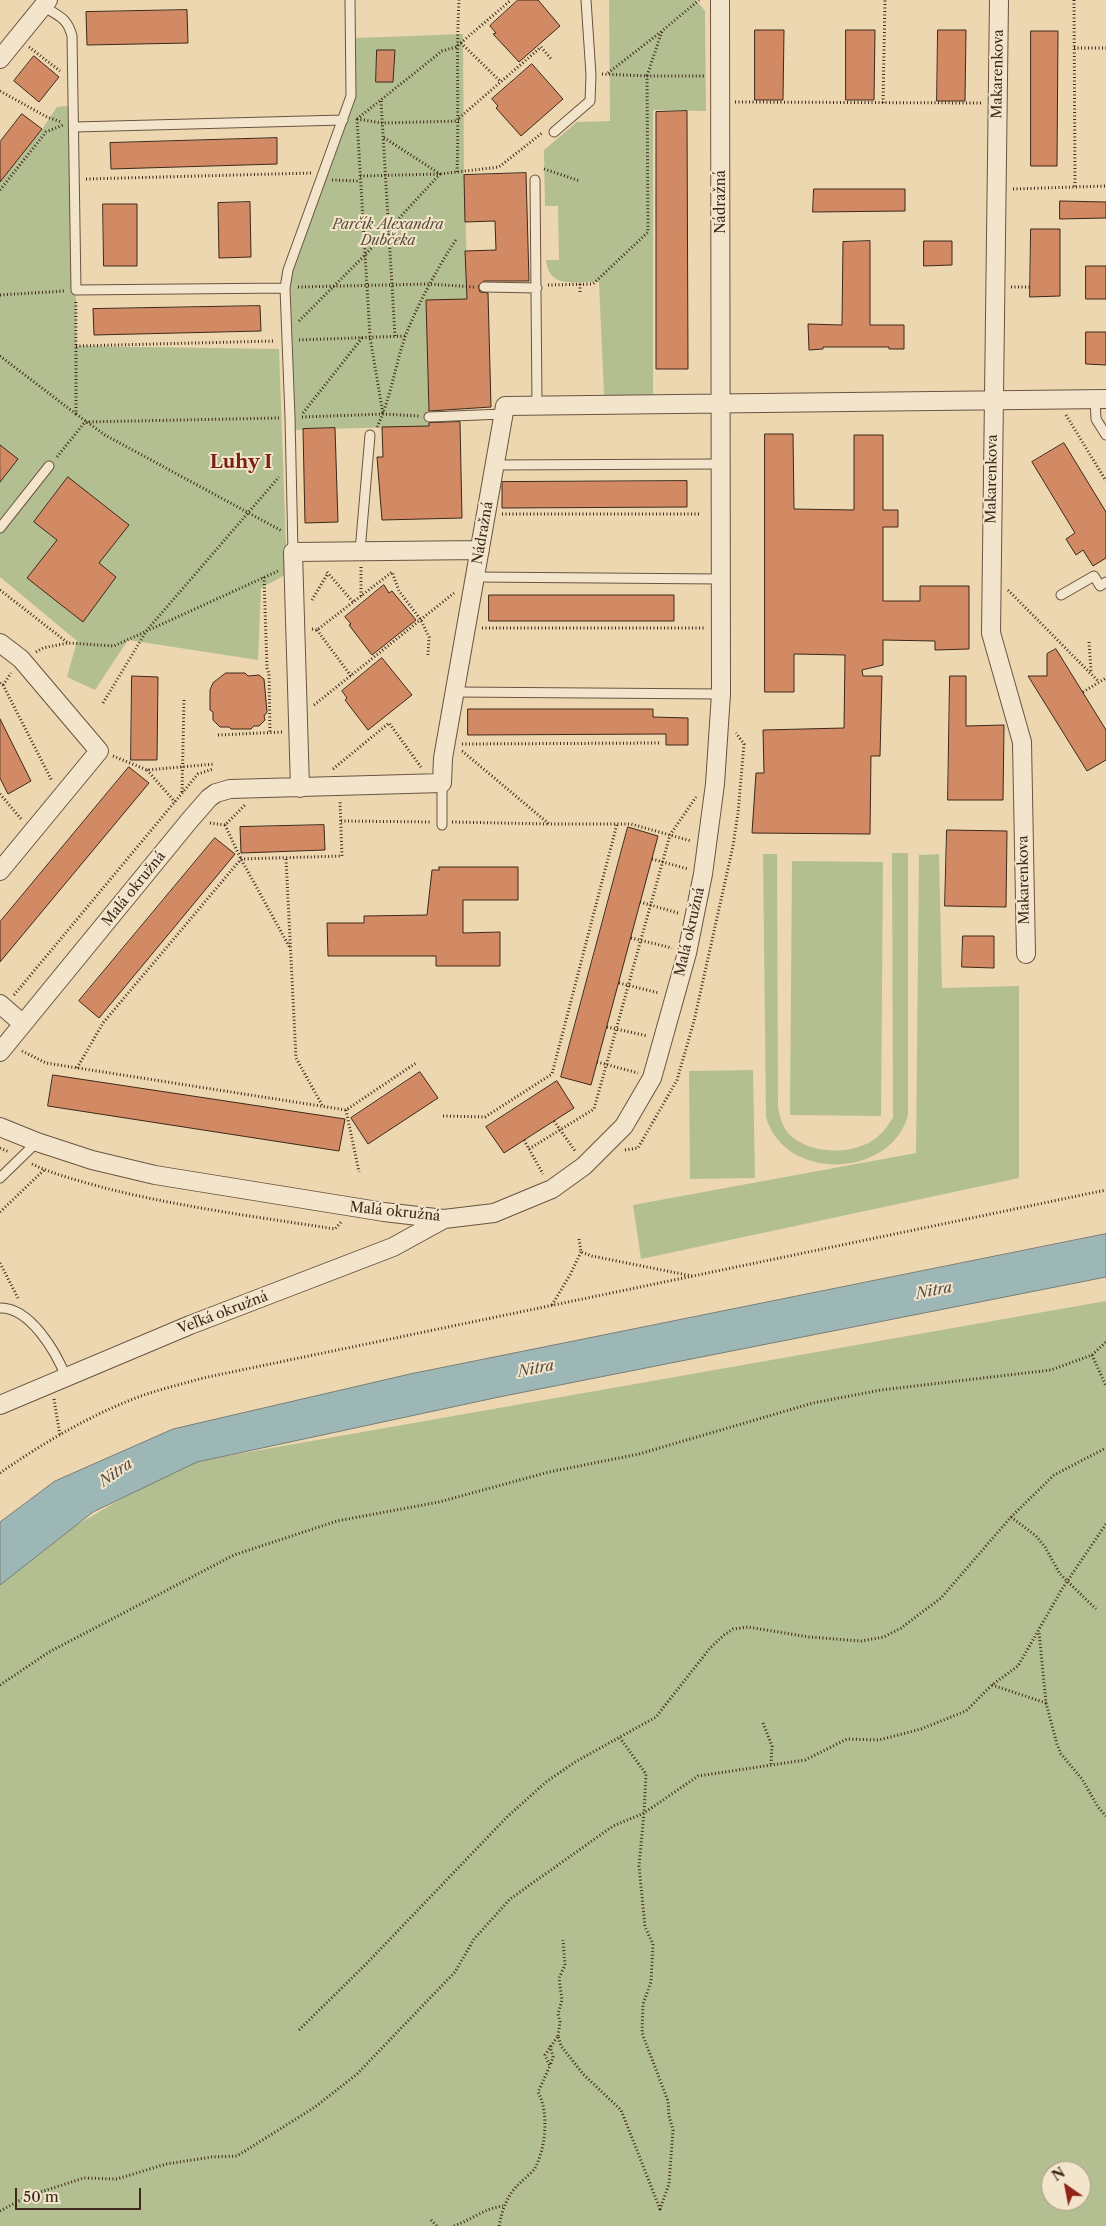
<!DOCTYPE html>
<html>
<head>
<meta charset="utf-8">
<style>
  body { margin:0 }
  #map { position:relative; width:1106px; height:2226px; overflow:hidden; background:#edd7b1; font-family:"Libre Caslon Text",serif }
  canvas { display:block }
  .north { position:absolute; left:1041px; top:2161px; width:50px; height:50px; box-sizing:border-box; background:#f3e5cc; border:1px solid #ab9985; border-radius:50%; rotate:327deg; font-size:14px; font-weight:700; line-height:20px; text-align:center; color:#3e281a }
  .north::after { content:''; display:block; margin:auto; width:18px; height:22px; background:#8f2418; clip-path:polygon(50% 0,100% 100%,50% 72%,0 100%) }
  .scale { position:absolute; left:15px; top:2188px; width:126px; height:22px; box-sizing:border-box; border:2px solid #3e281a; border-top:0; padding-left:6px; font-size:15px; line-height:18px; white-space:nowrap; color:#3e281a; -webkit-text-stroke:4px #f3e5cc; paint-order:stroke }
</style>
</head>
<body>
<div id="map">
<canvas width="1106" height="2226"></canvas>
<div class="north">N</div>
<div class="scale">50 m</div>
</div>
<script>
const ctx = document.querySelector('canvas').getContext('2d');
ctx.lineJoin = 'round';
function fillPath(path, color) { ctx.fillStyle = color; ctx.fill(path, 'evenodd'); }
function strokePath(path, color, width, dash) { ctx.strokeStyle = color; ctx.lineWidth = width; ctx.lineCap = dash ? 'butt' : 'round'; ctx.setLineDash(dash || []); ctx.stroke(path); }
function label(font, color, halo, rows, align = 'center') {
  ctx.font = font + ' "Libre Caslon Text",serif'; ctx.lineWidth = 4; ctx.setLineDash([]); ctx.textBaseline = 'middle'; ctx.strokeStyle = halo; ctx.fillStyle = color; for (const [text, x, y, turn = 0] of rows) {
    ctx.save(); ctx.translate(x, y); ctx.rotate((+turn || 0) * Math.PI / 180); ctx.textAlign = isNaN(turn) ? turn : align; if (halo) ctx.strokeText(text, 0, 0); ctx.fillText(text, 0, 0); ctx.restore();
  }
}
const green = new Path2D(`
  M609 0H696L705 11 706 111 653 110V395H604L599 282C577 281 549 290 546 260H559L558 206H545L544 150 577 122 610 121Z
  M463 34 464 175 468 299 426 300 429 426 295 430 290 276 356 97 355 38Z
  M68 106 76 290V346L279 349 287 574 261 588 258 660 128 640 95 690 67 677 77 641 0 577V182L43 128 57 107Z
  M892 853H908V1115C891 1179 784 1182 766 1117L763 854H777L778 1107C780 1117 782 1127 790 1135 810 1154 849 1155 872 1141 881 1135 887 1127 893 1118Z
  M939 854 942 988 1019 986V1178L641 1259 633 1205 916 1153 919 855Z
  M792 861 883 862 881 1116 790 1115Z
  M753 1070 755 1178 690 1179 689 1071Z
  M1106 1301V2226H0V1583L27 1554 181 1464ZM1051 2171H1081V2201H1051Z`);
const water = new Path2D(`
  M1106 1234V1277L499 1397 197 1462 93 1512 0 1585V1522L55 1481 173 1429 410 1374Z`);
const building = new Path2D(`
  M518 0H538L560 26 519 62 493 34 496 33 490 26Z
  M187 10 188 43 87 45 86 12Z
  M755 30H784L783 100H755Z
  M846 30H875L874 100H846Z
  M938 30H966L965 101H937Z
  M1031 31H1058L1057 166H1031Z
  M377 50H395L393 82H376Z
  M34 56 59 77 39 102 14 81Z
  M532 64 563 99 521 136 496 108 498 106 492 99Z
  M687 111 688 369H656V112Z
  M22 114 42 129 0 182V142Z
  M277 138V164L111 169 110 143Z
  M526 173 529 281H484L478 286 480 292 488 293 491 407 429 411 426 300 467 299 465 251 496 250 495 221 465 222 464 175Z
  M814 189H905V211L813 212Z
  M1060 201 1106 202V218L1060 219Z
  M250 202 251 257 219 258 218 203Z
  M103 204H137V266H104Z
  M1031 229H1060V296L1030 297Z
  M870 241V325H904V349H889V347H823V349L809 350 808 324 842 325 843 242Z
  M924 241H952V265L924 266Z
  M1086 266H1106V299H1086Z
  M260 306 261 331 94 335 93 309Z
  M1086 332H1106V365L1086 364Z
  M460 422 462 518 382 520 377 457H383L382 427 429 426V423Z
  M335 428 338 522 305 523 303 429Z
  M765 434H793L794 509 854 510V435H883V510H898V527H883V601H920V586H969V649L935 650V641L883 640V665L862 670 863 676H882L880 756H871L870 834 752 833 756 773H764L763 730 844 728 845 655 794 654V692H765Z
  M1064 443 1106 512V558L1093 566 1083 550 1076 555 1066 539 1075 533 1032 462Z
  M0 445 18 459 0 482Z
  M68 477 129 525 99 563 116 577 83 622 27 578 57 540 34 522Z
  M687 481V507L502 508V482Z
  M384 585 389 593 392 591 416 620 372 655 349 625 351 624 345 617Z
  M489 595H674V621H489Z
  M1056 649 1106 730V760L1087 771 1028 676H1047V654Z
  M382 658 412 695 368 730 345 700 347 698 342 691Z
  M226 673H245L248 676 259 675 264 679 267 712 264 716 265 720 259 726H254L251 729H231L229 727H220L213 720V712L210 710V690L213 683Z
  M132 676 158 677 157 760H131Z
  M950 676H966V726L1004 725 1003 800H948Z
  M468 709H653V717L688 718V745H666V734L468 735Z
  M0 719 31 781 8 794 0 778Z
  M129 767 149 783 0 962V922Z
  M324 825 325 850 241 853 240 827Z
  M628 827 658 836 591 1085 561 1077Z
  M947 830 1007 831 1006 907 945 906Z
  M215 838 235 854 99 1018 79 1001Z
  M439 867H518V900H463V933L500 932V966H436V956H328L327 923H364V916L427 915 432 870H439Z
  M963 936H994V968L962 967Z
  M420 1072 438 1098 368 1144 351 1118Z
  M53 1075 345 1119 339 1151 48 1106Z
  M557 1081 574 1108 504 1153 486 1127Z`);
const path = new Path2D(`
  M1074 0 1075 187
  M461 43 501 82
  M29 47 60 71
  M1074 48H1106
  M608 73 662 31
  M602 74 647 76 662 31 699 0
  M0 91 47 117 61 122
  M381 101 395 336
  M735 102 982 103
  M883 103 885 0
  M459 118 541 47 552 60
  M357 119 370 337 383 414
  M357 119 442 51 456 47 511 0
  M357 119 382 123 459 121
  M544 169 580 181
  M457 172C459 114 456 57 459 0
  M360 176 440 174 499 167 542 133
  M86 179 312 173
  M332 180 360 181
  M1013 189 1106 186
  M0 190 46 132 63 125
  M548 285 593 284 648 232 647 76H704
  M298 287 428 284 474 287
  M1011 287H1030
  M580 292V284
  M0 295 64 291
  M76 302V414L105 435 282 531
  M299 321 366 254 440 174 383 137
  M299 340 406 336
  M76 346 275 341
  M0 356 76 414
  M303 413 362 338
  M1066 415 1106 481
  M302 417 383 414 419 416
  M377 427C391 398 395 365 406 334 420 300 437 269 457 238
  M57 457 85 422 279 418
  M502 514H701
  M361 567V596
  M327 572 353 602
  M264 577 267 668 269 673 270 732
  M0 590 68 643 114 646 278 571
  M1008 590 1099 682
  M312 600 328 573
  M482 628H706
  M312 629 317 630 392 572 399 591 421 620 429 637 428 655
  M317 630 351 676
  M1089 642 1091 671
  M36 652 43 648 68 643
  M0 683 3 685 52 781
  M3 685 11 673
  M1083 692 1106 678
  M103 703 147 630 279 477
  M314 705 454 593
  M218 735 283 732
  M462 744 661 743
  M462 751 549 824H631L691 841
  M113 756 147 770 214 764
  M333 769 389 723 421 767
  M147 770 175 802
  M182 792 184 700
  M0 794 22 820
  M341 821 431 822
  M452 822 549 824
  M210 823 225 825 245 805
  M225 825 241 859 290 948
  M286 859 296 1058 322 1105
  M652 859 688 869
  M640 902 678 913
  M631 938 672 948
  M619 983 659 993
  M14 995 198 774 213 769
  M607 1027 648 1036
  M22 1051 46 1063 346 1110 416 1063
  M597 1062 638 1073
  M77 1068 103 1023 241 859 342 856 340 802
  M346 1110 359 1172
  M443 1116 485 1117 552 1074 617 824
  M554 1121 575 1151
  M524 1140 543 1174
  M0 1148 9 1152
  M529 1149 594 1109 670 835 696 797
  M625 1150 638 1148 677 1080 694 1021 733 846 738 813 744 744 736 733
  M32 1164C55 1175 80 1181 105 1188 180 1207 258 1217 335 1229L342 1221
  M0 1212 44 1170
  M579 1239 581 1252 592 1256 692 1276
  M0 1263 18 1298
  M552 1305 570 1275 581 1252
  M1092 1355 1106 1386
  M54 1399 60 1436
  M0 1473C43 1443 92 1414 141 1396 161 1389 182 1384 203 1378L1106 1190
  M1011 1517 1036 1536 1045 1547 1060 1574 1096 1609
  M0 1685 49 1652 234 1555 337 1521 439 1502 549 1472 639 1454 813 1403 881 1390 1051 1370 1092 1355 1106 1342
  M992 1685 1046 1703 1039 1632
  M1046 1703 1057 1744 1061 1754 1082 1779 1098 1807 1106 1816
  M763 1723 772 1746 771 1764
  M299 2030 367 1963 507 1817 546 1782 575 1762 656 1717 710 1648 724 1635 733 1629 748 1627 809 1637 861 1641 884 1637 901 1628 941 1598 1011 1517 1054 1475 1106 1448
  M558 2036 560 2022 558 2014 562 2000 559 1978 565 1965 563 1940
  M550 2046 553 2057 550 2066
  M0 2211 28 2196 84 2178 117 2179 166 2164 212 2157 237 2156 315 2107 357 2074 455 1972 474 1939 510 1899 613 1826 644 1813 646 1774 620 1738
  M431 2220 437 2226
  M454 2226C471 2220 485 2208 503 2206
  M499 2226C503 2207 507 2195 521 2182 525 2178 532 2173 535 2168 546 2148 549 2112 538 2092L550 2066 545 2055 558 2036 561 2046 583 2074 621 2110 660 2209 669 2184 673 2130 669 2116 668 2101 642 2033 643 2004 651 1982 653 1944 645 1927 639 1866 644 1813 698 1776 805 1760 847 1739 879 1740 921 1729 966 1711 992 1685 1018 1666 1062 1589 1106 1524`);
const service = new Path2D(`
  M43 6C58 16 67 17 72 36L76 290 285 288
  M75 127 343 120
  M554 132 590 101 591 75 586 0
  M535 180 537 405
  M484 287 537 288
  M1095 399 1096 419 1106 435
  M429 417 503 414
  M494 465 720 464
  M0 528 49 466
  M360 551 370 435
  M293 552 290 417 285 288 288 270 351 96 350 0
  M476 577 720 579
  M1061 595 1094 576 1100 586 1106 582
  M456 692 721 694
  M442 825V783
  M0 1178 37 1142
  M0 1308C30 1307 56 1352 66 1377`);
const minor = new Path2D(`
  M999 0 991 633 1022 742 1026 954
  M0 59 48 0
  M0 643 21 659 99 751 0 871
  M300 788 293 552 480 550
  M0 1004 23 1024
  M0 1052 189 821 209 798 216 793 230 789 442 783 443 758 505 406 1106 399
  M0 1127 37 1142 92 1160 155 1175 384 1212 444 1219 494 1213 552 1189 584 1166 624 1126 652 1078 687 953 703 874 715 784 721 694 720 0
  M0 1405 190 1325 393 1247 444 1219`);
const streetNames = [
  ["Makarenkova",998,74,-89],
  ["Nádražná",721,202,-90],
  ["Makarenkova",992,479,-89],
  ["Nádražná",483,533,-80],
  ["Makarenkova",1024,880,-91],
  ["Malá okružná",134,889,-51],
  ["Malá okružná",690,932,-77],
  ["Malá okružná",395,1212,6],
  ["Veľká okružná",223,1313,-21]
];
const parkNames = [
  ["Parčík Alexandra",388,225],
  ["Dubčeka",388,241]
];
const waterNames = [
  ["Nitra",934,1291,-11],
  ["Nitra",536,1369,-11],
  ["Nitra",116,1473,-35]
];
const districtNames = [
  ["Luhy I",241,463]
];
fillPath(green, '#b3bf90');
fillPath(water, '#9db7b6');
strokePath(water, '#777e78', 1);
fillPath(building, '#d18a63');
strokePath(building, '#3e281a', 1);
strokePath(service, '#6a5440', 11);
strokePath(minor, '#6a5440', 20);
strokePath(path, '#3e281a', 3, [1, 2.5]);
strokePath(service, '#f3e5cc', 9);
strokePath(minor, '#f3e5cc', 18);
label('14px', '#3e281a', '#f3e5cc', streetNames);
label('italic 14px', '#5b4e38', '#f3e5cc', parkNames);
label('italic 15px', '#564c41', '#f3e5cc', waterNames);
label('bold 19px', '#7a1f14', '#f3e5cc', districtNames);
</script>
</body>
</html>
